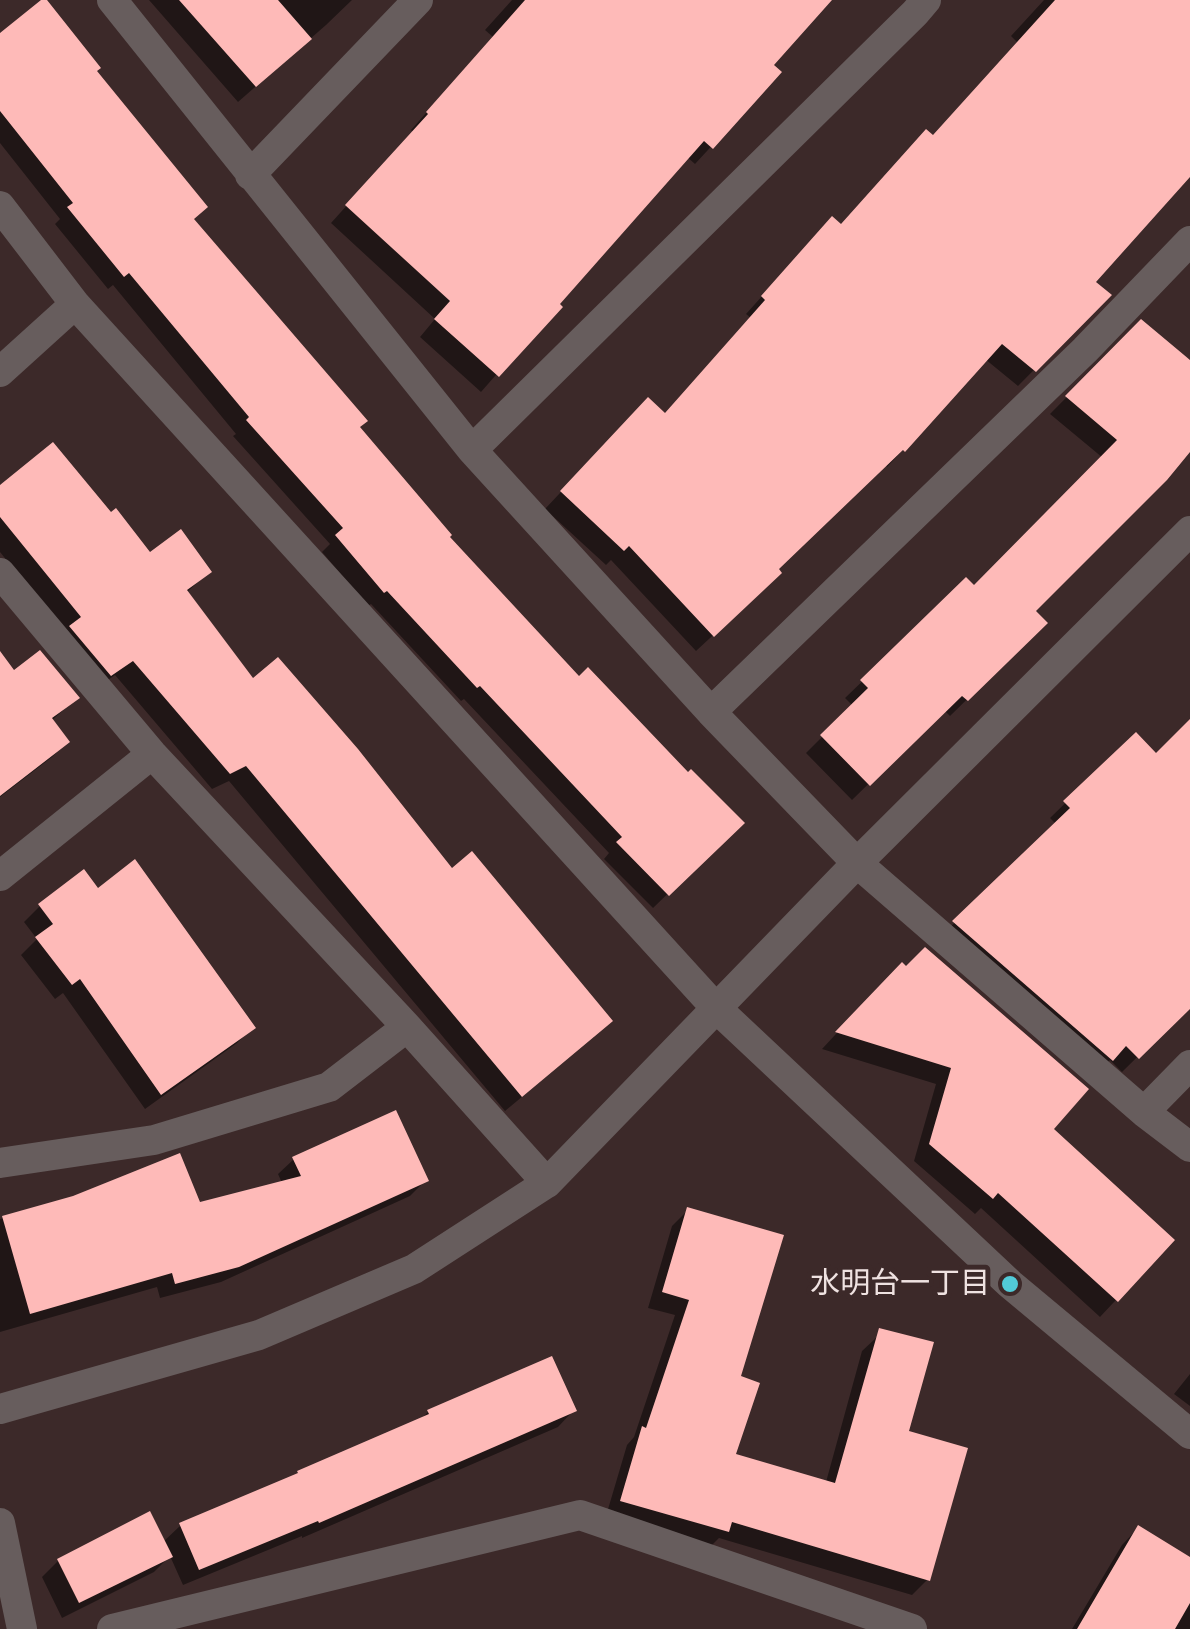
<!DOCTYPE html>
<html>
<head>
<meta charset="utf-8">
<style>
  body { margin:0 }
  canvas { display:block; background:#3c2929 }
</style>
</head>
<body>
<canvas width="1190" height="1629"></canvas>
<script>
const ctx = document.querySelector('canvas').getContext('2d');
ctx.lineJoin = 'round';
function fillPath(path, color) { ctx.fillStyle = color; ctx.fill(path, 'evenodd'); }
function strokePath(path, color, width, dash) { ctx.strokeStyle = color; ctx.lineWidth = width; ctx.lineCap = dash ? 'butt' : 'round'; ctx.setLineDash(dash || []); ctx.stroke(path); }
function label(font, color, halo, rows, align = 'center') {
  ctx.font = font + ' Figtree,"Noto Sans JP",sans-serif'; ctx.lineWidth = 10; ctx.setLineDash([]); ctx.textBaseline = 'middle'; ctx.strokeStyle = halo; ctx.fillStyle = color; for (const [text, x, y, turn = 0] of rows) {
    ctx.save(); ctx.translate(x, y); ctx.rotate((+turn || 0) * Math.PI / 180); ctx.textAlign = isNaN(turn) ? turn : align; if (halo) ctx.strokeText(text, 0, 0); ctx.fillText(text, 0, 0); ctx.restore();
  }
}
const shadow = new Path2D(`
  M149 0H352L326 25 238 102Z
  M512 0H829L771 65 779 73 695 164 687 157 481 392 420 337 435 319 331 223 413 132 411 130 493 37 485 30Z
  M1044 0H1190V136L1092 282 1108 295 1018 386 985 359 903 450 887 467 885 464 776 569 763 589 696 651 611 560 606 565 545 509 632 416H664L751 318 746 314 816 236 840 227 932 138 1018 43 1011 36Z
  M0 36 94 71 192 220 446 537 579 680 741 823 653 908 604 859 609 853 464 699 461 701 371 604 368 606 322 552 330 544 233 436 236 434 113 285 108 289 55 224 60 219 0 143Z
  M1141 322 1190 360V448L1033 611 1045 623 950 716 944 710 852 800 806 753 853 706 845 698 966 581 974 588 1103 458 1050 414Z
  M0 489 111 515 149 555 209 572 186 593 253 682 452 872 594 1037 505 1111 229 781 212 789 115 675 94 690 65 634 0 552Z
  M0 684 77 698 51 721 67 742 52 757 0 797Z
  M1190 723V1005L1122 1072 1110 1060 1097 1074 940 937 1056 824 1050 818 1135 735 1156 756Z
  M84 873 98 891 253 1027 237 1043 145 1109 63 993 55 999 21 955 37 939 24 922 40 906Z
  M885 981 1172 1240 1100 1317 981 1208 975 1214 914 1161 936 1084 822 1049Z
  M294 1159 426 1180 410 1196 221 1282 160 1298 157 1287 0 1332V1219L74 1198 198 1205 282 1183 278 1174Z
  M688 1210 738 1378 733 1455 826 1482 862 1351 878 1336 906 1433 927 1580 912 1595 719 1538 711 1546 606 1516 627 1445 634 1437 675 1315 648 1308 672 1226Z
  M1190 1374V1406L1174 1394Z
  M574 1410 558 1427 302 1538V1536L183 1585 170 1556 154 1572 62 1618 42 1577 58 1561 163 1542 181 1525 418 1422 428 1412Z
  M1138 1528 1190 1559V1629H1072L1122 1545Z`);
const building = new Path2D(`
  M41 0H47L101 68 97 71 208 207 194 219 368 421 360 427 452 535 450 537 579 676 588 667 688 772 691 769 745 823 669 896 616 842 622 837 480 686 477 688 387 591 384 593 335 535 343 528 246 420 249 417 129 273 124 277 67 207 73 203 0 111V33Z
  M179 0H278L312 39 256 87Z
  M525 0H832L774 65 782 72 713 149 704 141 560 304 563 307 499 377 434 319 450 301 345 205 428 114 426 112Z
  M1055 0H1190V177L1096 282 1112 295 1036 372 1002 344 905 452 903 450 779 569 782 573 714 637 629 546 624 551 560 491 648 397 665 413 765 300 761 296 832 216 841 224 926 129 933 135Z
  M1141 319 1190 360V452L1167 480 1036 611 1048 623 968 701 962 696 870 786 820 735 868 688 860 680 966 577 974 585 1117 440 1065 396Z
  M53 442 111 512 116 508 150 552 181 529 212 572 187 590 253 678 278 657 358 749 452 868 472 851 613 1021 522 1097 246 766 230 774 133 661 111 676 69 626 81 617 0 517V485Z
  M40 650 80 698 52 718 70 742 0 796V651L14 670Z
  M1190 719V1009L1139 1059 1126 1046 1113 1061 952 921 1070 808 1063 801 1136 732 1156 753Z
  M135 859 256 1028 161 1095 80 979 72 985 35 937 53 924 38 904 84 869 98 888Z
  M925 947 1089 1089 1054 1129 1175 1240 1118 1302 998 1193 993 1199 929 1144 951 1068 835 1032 902 962 906 966Z
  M396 1110 429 1181 239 1267 175 1284 172 1273 30 1314 2 1216 73 1196 180 1153 200 1202 301 1176 292 1157Z
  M687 1207 784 1235 741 1376 760 1383 736 1454 835 1483 879 1328 934 1342 909 1431 968 1448 930 1581 732 1522 729 1532 620 1501 642 1426 646 1428 689 1300 662 1292Z
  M552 1356 577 1411 319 1523 318 1521 199 1570 179 1523 298 1473 297 1471 429 1414 427 1410Z
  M150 1511 173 1557 79 1603 57 1559Z
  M1138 1525 1190 1557V1603L1175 1629H1077Z`);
const street = new Path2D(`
  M112 0 472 450 711 712 857 863 1144 1112 1190 1147
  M250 175 418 0
  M0 206 75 304 715 1007 1010 1284 1190 1434
  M0 372 75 304
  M472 450 915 13 926 0
  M0 573 152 754 407 1027
  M711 712 1085 350 1190 241
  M0 876 152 754
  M1144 1112 1190 1065
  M0 1163 154 1140 329 1087 407 1027 547 1183
  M0 1409 259 1335 414 1269 547 1183 857 863 1190 531
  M0 1523 22 1629
  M112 1629 580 1515 912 1629`);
const markers = [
  [1010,1284,10,"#52cbd8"]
];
const poiNames = [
  ["水明台一丁目",990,1284]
];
fillPath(shadow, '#0007');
fillPath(building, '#febab8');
strokePath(street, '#675d5d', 30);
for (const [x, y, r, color] of markers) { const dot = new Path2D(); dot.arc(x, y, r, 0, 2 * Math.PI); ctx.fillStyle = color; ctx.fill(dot); strokePath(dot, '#3c2929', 4); }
label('30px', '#efe2e1', '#3c2929', poiNames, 'right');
</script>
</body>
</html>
